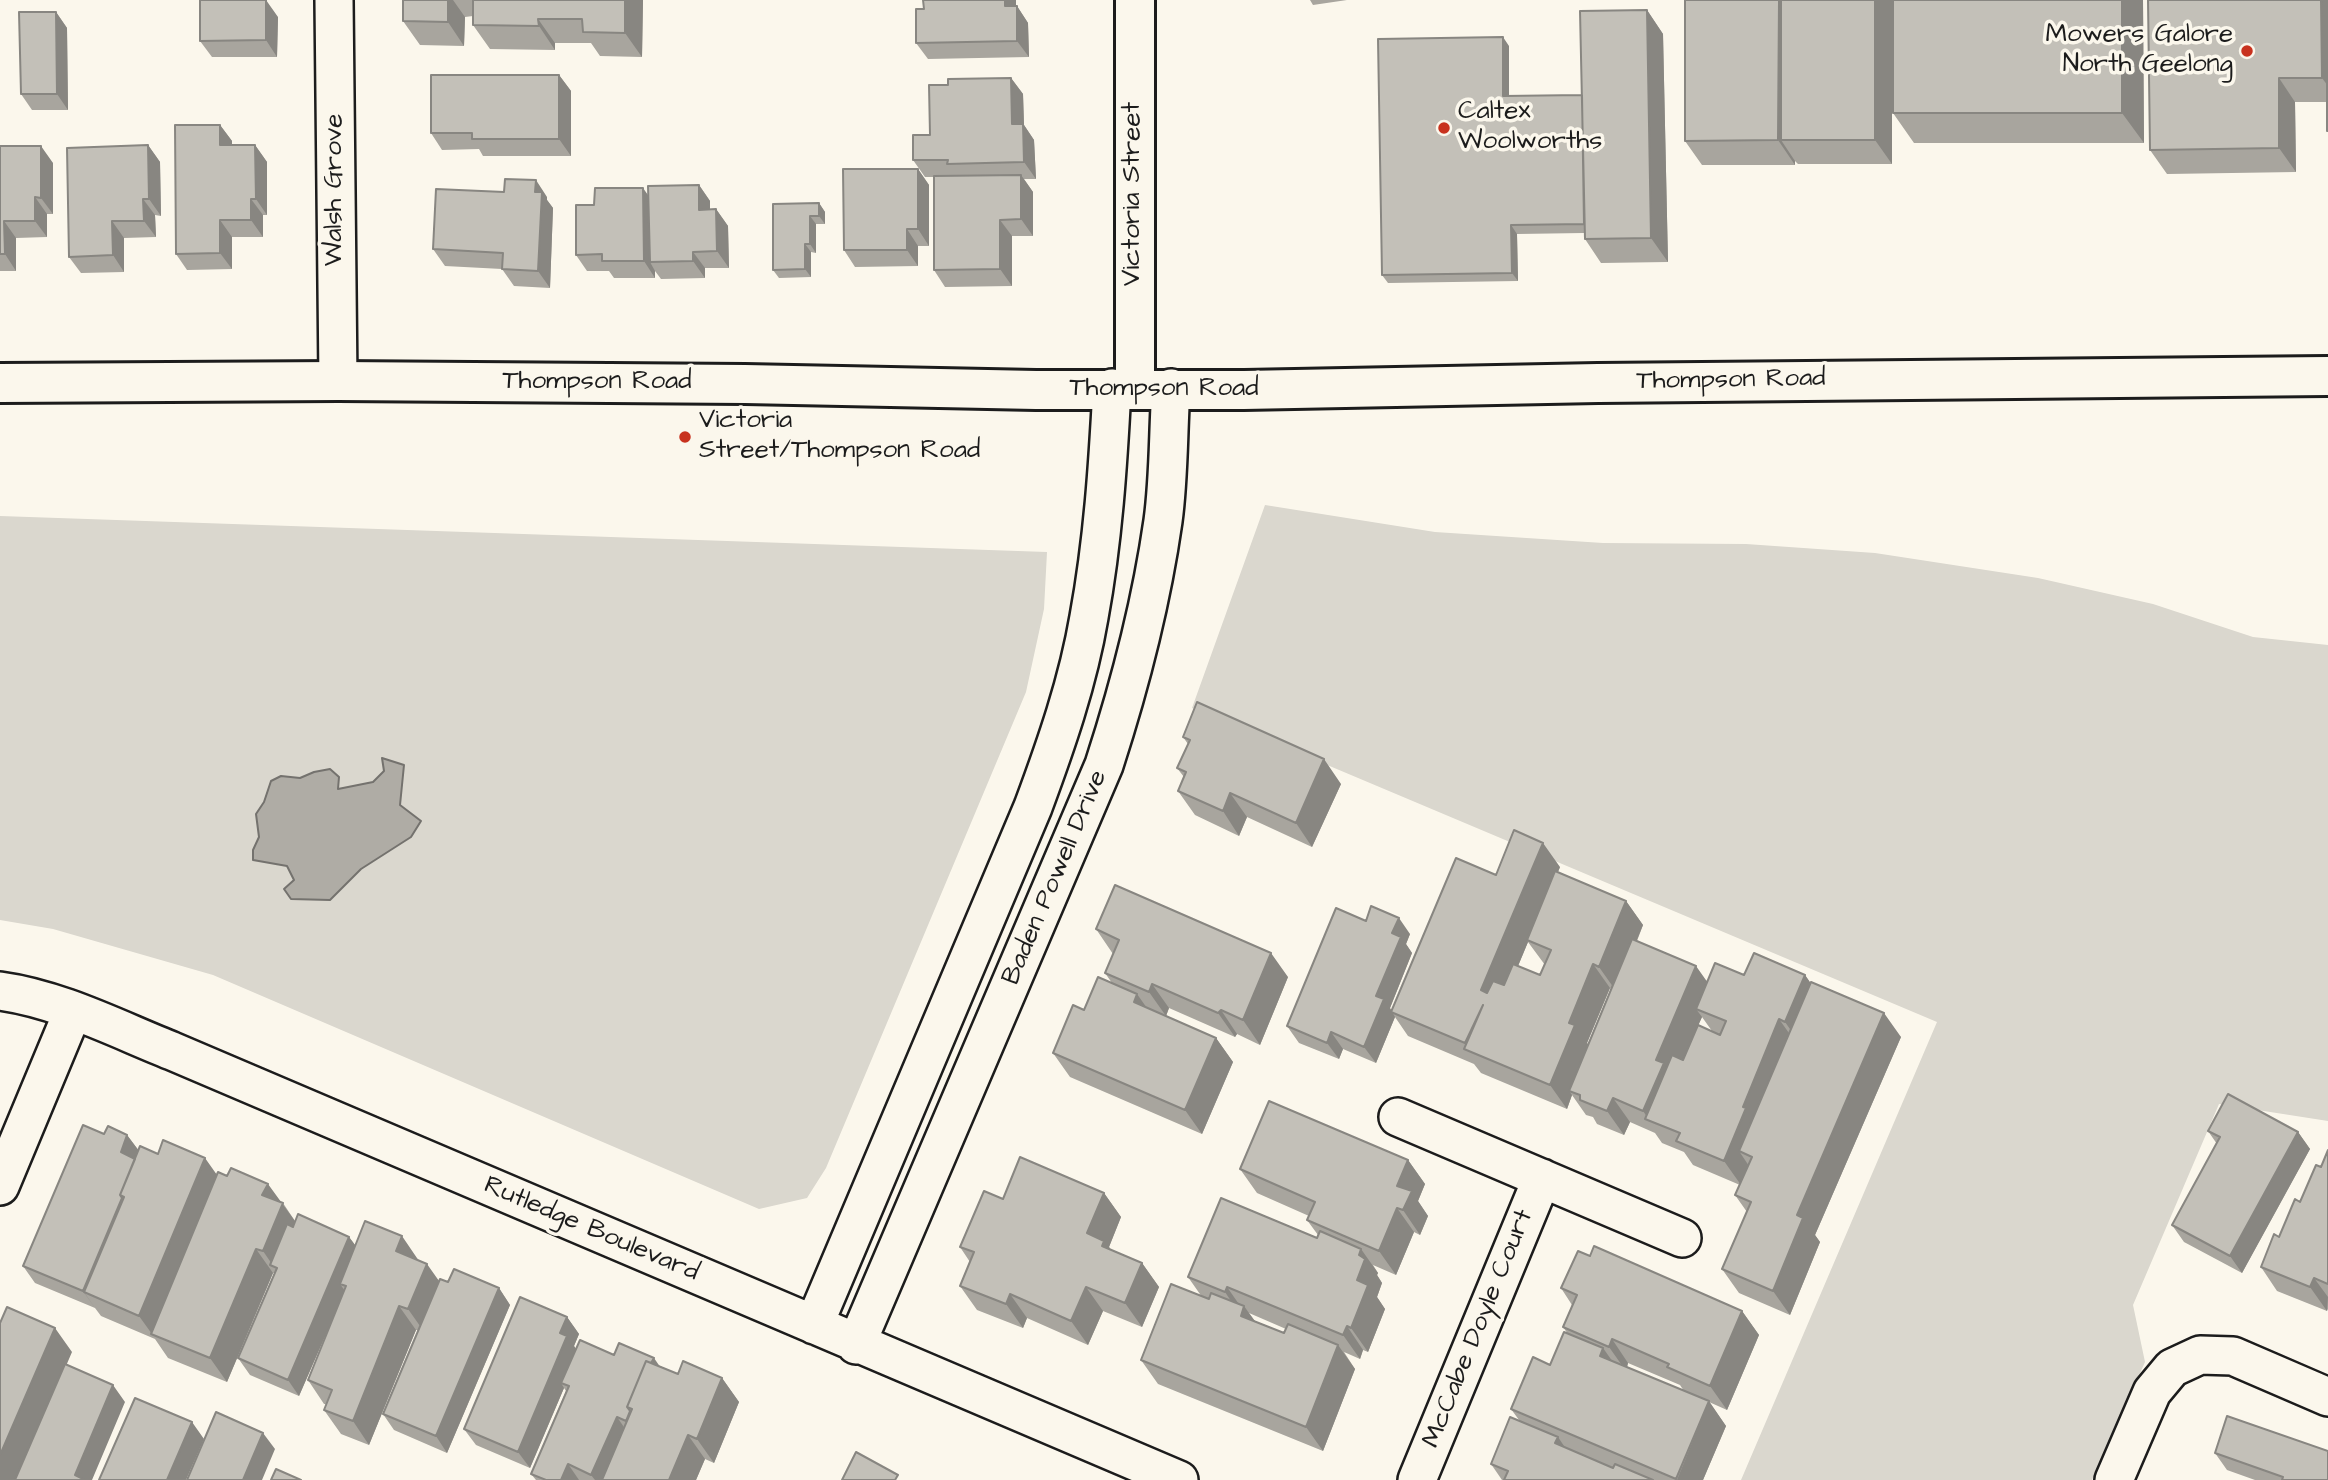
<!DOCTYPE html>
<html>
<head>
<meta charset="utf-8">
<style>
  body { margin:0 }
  canvas { display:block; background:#fbf7ec }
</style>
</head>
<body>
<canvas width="2328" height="1480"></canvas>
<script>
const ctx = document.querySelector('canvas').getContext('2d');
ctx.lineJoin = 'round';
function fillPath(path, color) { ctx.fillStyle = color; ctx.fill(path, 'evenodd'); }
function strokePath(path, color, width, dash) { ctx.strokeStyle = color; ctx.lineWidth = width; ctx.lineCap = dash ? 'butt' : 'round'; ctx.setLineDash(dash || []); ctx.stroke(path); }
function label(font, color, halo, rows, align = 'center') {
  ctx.font = font + ' "Architects Daughter",sans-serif'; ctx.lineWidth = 7; ctx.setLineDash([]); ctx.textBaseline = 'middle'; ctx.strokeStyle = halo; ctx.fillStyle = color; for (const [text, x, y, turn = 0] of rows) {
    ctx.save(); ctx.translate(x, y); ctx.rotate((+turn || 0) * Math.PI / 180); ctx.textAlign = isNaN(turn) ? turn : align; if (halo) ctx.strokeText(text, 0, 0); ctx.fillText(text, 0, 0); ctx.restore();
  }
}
const green = new Path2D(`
  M1265 505 1435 532 1603 543 1746 544 1875 553 2038 578 2153 604 2253 637 2328 645V1121L2219 1104 2133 1305 2145 1362 2092 1480H1741L1937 1022 1192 708Z
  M0 516 1047 552 1044 609 1026 692 826 1168 807 1198 759 1209 213 975 53 929 0 920Z`);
const water = new Path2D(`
  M382 758 404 765 400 805 421 821 411 837 361 869 330 900 291 899 284 889 294 880 287 866 253 860V850L259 837 256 814 264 802 271 781 281 776 300 778 314 772 330 769 339 777 338 789 373 782 384 771Z`);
const street = new Path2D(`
  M334 0 338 381
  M0 991C59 999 117 1029 172 1051L1179 1480
  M1398 1117 1682 1238
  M0 1186 73 1011
  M814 1325 1033 807C1056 745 1078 682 1089 617 1103 541 1108 465 1112 388
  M856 1345 1104 765C1130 685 1151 605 1163 521 1169 478 1168 433 1171 388
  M1417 1480 1542 1178
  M2114 1480 2152 1392 2172 1368 2200 1355 2233 1356 2328 1397`);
const secondary = new Path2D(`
  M1135 0V388
  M0 383 338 381 745 384 1036 390H1244L1598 383 2328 376`);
const wall = new Path2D(`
  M403 0H643L642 57 600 56 591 43H555V50L490 49 473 25V16L465 17 464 46 420 45 403 21Z
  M1310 0H1347L1313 5Z
  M1892 0V164H1798L1795 161V165H1702L1685 141Z
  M1893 0H2143L2144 143H1914L1893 113Z
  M2328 0V132L2327 131V102H2295L2296 172 2167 174 2150 150Z
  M1017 6 1028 23 1029 57 928 59 916 43 924 9Z
  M1647 10 1663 34 1668 262 1601 263 1585 239 1584 233 1517 234 1518 281 1388 283 1382 275 1509 46V96L1582 95Z
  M56 12 67 28 68 110H32L21 94Z
  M278 17 277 57H212L200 41Z
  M559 75 571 91V156H483L479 149 442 150 431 133Z
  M1011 78 1023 94 1024 125 1034 140 1036 179H1024L1033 192V236H1012V286L945 287 934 270V177H925L913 160 930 135 948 85Z
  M220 125 232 141V145H255L267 162V215H263V237H232V269L187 270 176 254Z
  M148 145 160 162 161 216 155 215 156 237 124 238V272L81 273 69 257Z
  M0 146 53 163V214H47V237L16 238V271H0Z
  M918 169 929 185V246H918V266L855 267 844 250Z
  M699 185 710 201V209H716L728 226 729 268H705V278L661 279 655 271V278H614L609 271H587L576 255 594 205Z
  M547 197V200L553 208 550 288 514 286 502 269 445 266 433 249Z
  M819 203 825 212V224H816V253L811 252V277L779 278 773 270Z
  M1183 737 1341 784 1312 847 1247 817 1239 836 1195 815 1178 791 1184 777 1177 768 1188 744Z
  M1560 867 1558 872 1626 901 1643 925 1637 941 1707 981 1744 975H1805L1810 983 1901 1037 1815 1235 1820 1242 1790 1315 1739 1293 1722 1269 1747 1212 1735 1195 1740 1185 1693 1165 1684 1152 1662 1143 1655 1133 1630 1122 1624 1135 1597 1124 1593 1117 1586 1115 1572 1095 1567 1109 1481 1073 1474 1064 1408 1036 1395 1017 1376 1063 1343 1049 1339 1059 1299 1043 1287 1026 1366 921 1410 934 1406 944 1412 953 1390 1008 1391 1011 1496 875ZM1528 942 1545 965 1540 975 1518 966ZM1610 988 1611 989 1588 1045 1587 1043ZM1702 1017 1712 1031 1698 1025Z
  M1096 929 1288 977 1260 1045 1237 1034 1235 1037 1169 1008 1166 1016 1216 1038 1233 1062 1202 1134 1070 1077 1053 1053 1084 1010 1112 983 1105 973 1113 954Z
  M2208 1131 2298 1132 2310 1149 2242 1273 2184 1242 2172 1225 2217 1144Z
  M127 1135 139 1151 158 1154 217 1174 283 1203 295 1221 349 1237 355 1245 419 1261 439 1281 499 1288 510 1305 447 1453 394 1430 383 1414 418 1330H416L369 1445 341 1434 324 1410 326 1404H324L308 1380 329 1326 299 1396 250 1375 238 1358 275 1273H273L227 1382 168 1358 155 1339 101 1316 95 1308 35 1283 23 1266Z
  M2328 1150V1309L2327 1311 2277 1291 2261 1267 2321 1167Z
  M1408 1160 1425 1184 1418 1201 1428 1216 1420 1235 1414 1232 1396 1275 1373 1265 1378 1273 1377 1275 1382 1283 1377 1297 1385 1309 1368 1352 1363 1350 1360 1359 1344 1352 1355 1369 1323 1451 1158 1384 1141 1360 1202 1297 1188 1277 1317 1238 1318 1235 1307 1220 1309 1216 1257 1193 1240 1169ZM1249 1313 1286 1329 1284 1333 1255 1321Z
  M1104 1193 1121 1217 1109 1247 1111 1250 1142 1263 1159 1287 1142 1327 1103 1311 1088 1345 1027 1318 1023 1328 977 1310 960 1286 970 1262 960 1247 1003 1199Z
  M1590 1256 1742 1311 1759 1335 1727 1410 1709 1402 1726 1426 1703 1480H1502L1491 1464 1519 1420 1511 1409 1550 1365 1568 1334 1563 1327 1572 1305 1561 1288ZM1628 1363 1680 1385 1684 1391 1627 1367Z
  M567 1317 579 1334 574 1346 576 1349 614 1355 660 1366 678 1374 722 1378 739 1402 714 1463 705 1459 696 1480H536L531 1474 566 1391 564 1388 530 1468 476 1445 464 1429Z
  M2215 1453 2328 1480H2255L2227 1470Z`);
const shadedWall = new Path2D(`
  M266 0 278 17 277 57 266 40Z
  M448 0H453L465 17 464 46 448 22Z
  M625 0H643L642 57 625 33Z
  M1005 0H1016V23L1005 6Z
  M1779 0H1796L1781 140 1795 161V165L1778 140Z
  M1875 0H1892V164L1875 140Z
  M2122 0H2143L2144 143 2122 113Z
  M2321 0H2328V86L2322 78Z
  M1017 6 1028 23 1029 57 1017 41Z
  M1647 10 1663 34 1668 262 1651 238Z
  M56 12 67 28 68 110 57 94Z
  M538 19 555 43V50L539 26Z
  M1503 37 1509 46V104L1503 96Z
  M559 75 571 91V156L559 139Z
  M1011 78 1023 94 1024 125 1034 140 1036 179 1024 162 1012 124Z
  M2279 78 2295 102 2296 172 2279 148Z
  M220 125 232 141V161L220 145Z
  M148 145 160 162 161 216 149 199Z
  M255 145 267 162V215L256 199Z
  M41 146 53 163V214L41 198Z
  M918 169 929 185V246L918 229Z
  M1021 175 1033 192V236L1021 219Z
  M536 180 547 197V200L553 208 550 288 538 271 535 192Z
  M699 185 710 201V226L699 210Z
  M643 188 655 205 650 262 655 271V278L644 261Z
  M35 197 47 214V237L35 221Z
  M143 199 155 215 156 237 144 221Z
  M251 199 263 215V237L251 220Z
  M819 203 825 212V224L819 216Z
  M716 209 728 226 729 268 717 251Z
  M810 216 816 224V253L810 244Z
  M220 220 232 237V269L220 253Z
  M1000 220 1012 236V286L1000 269Z
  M4 221 16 238V271L5 254Z
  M112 221 124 238V272L113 255Z
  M1511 225 1517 234 1518 281 1512 273Z
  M907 229 918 246V266L907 250Z
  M805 244 811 252V277L805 269Z
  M693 252 705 268V278L693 261Z
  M1324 759 1341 784 1312 847 1296 823Z
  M1230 793 1247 817 1239 836 1223 811Z
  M1543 843 1560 867 1529 941 1527 940 1528 942 1498 1014 1481 990Z
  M1626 901 1643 925 1616 991 1599 967Z
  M1399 918 1410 934 1406 944 1412 953 1390 1008 1395 1017 1376 1063 1364 1047 1392 933Z
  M1271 953 1288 977 1260 1045 1243 1020Z
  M1593 964 1610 988 1587 1043 1592 1049 1569 1091 1572 1095 1567 1109 1550 1085 1569 1023Z
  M1696 966 1713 990 1696 1009 1702 1017 1675 1079 1650 1121 1643 1111 1656 1060Z
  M1805 975 1822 999 1802 1046 1785 1022Z
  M1152 984 1169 1008 1166 1016 1149 992Z
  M1137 994 1154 1018 1134 1002Z
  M1221 1010 1237 1034 1235 1037 1218 1013Z
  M1884 1013 1901 1037 1815 1235 1820 1242 1790 1315 1773 1291 1797 1215Z
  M1779 1019 1796 1043 1739 1151 1749 1166 1741 1185 1724 1161 1743 1107Z
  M1331 1032 1343 1049 1339 1059 1327 1043Z
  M1216 1038 1233 1062 1202 1134 1185 1110Z
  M1613 1098 1630 1122 1624 1135 1607 1111Z
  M2298 1132 2310 1149 2242 1273 2230 1256Z
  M127 1135 139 1151 132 1169 121 1152Z
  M205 1158 222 1182 152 1334 139 1316Z
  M1408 1160 1425 1184 1418 1201 1428 1216 1420 1235 1403 1210 1397 1186Z
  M268 1184 300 1228 277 1268 274 1267 263 1251 262 1195Z
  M1104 1193 1121 1217 1109 1247 1121 1265 1087 1233Z
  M122 1198 134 1215 84 1292 95 1308 83 1291Z
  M1397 1208 1414 1232 1396 1275 1379 1251Z
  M402 1236 419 1261 396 1251Z
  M349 1237 361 1253 340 1284 345 1291 299 1396 288 1380Z
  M256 1249 273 1273 227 1382 210 1358Z
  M1361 1249 1378 1273 1377 1275 1382 1283 1377 1297 1385 1309 1368 1352 1351 1328 1357 1280 1359 1255Z
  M1142 1263 1159 1287 1142 1327 1125 1303Z
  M427 1264 444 1288 425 1333 408 1309Z
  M2314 1278 2328 1297 2327 1311 2310 1287Z
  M1086 1287 1103 1311 1088 1345 1071 1321Z
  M1227 1287 1243 1310 1244 1306 1261 1330 1241 1316 1225 1292Z
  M499 1288 510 1305 447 1453 436 1436Z
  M1010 1294 1027 1318 1023 1328 1006 1304Z
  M399 1306 416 1330 369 1445 353 1421Z
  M1742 1311 1759 1335 1727 1410 1710 1386Z
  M567 1317 579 1334 574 1346 579 1353 561 1383 564 1388 530 1468 518 1452 560 1333Z
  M1347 1326 1363 1350 1360 1359 1343 1335Z
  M55 1328 72 1352 17 1480H0V1455Z
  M1612 1339 1628 1363 1626 1371 1609 1347Z
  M1338 1345 1355 1369 1323 1451 1306 1427Z
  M1603 1348 1620 1372 1600 1356Z
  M654 1358 665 1374 631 1409Z
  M722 1378 739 1402 714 1463 697 1439Z
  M113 1385 125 1402 92 1480H78L75 1475Z
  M1709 1401 1726 1426 1703 1480H1677Z
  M617 1417 628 1433 608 1480H595L591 1475Z
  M192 1422 204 1439 186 1480H167Z
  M263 1433 275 1449 262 1480H243Z
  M688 1435 705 1459 696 1480H669Z
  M1558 1437 1574 1461 1555 1443Z
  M568 1464 579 1480H561Z`);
const building = new Path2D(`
  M200 0H266V40L200 41Z
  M403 0H448V22L403 21Z
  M473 0H625V33L583 32 582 19H538L539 26 473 25Z
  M923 0H1005V6H1017V41L916 43V9H924Z
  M1685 0H1779L1778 140 1685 141Z
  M1781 0H1875V140H1781Z
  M1893 0H2122V113H1893Z
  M2148 0H2321L2322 78H2279V148L2150 150Z
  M2327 0H2328V131H2327Z
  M1647 10 1651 238 1585 239 1580 11Z
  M19 12H56L57 94H21Z
  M1503 37V96L1582 95 1584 224 1511 225 1512 273 1382 275 1378 39Z
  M431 75H559V139H472V133H431Z
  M1011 78 1012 124H1023L1024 162 947 164 948 160H913V135H930L929 85H948V79Z
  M175 125H220V145H255L256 199H251V220H220V253L176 254Z
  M148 145 149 199H143L144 221H112L113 255 69 257 67 148Z
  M0 146H41V198L35 197V221H4L5 254H0Z
  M843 169H918V229H907V250H844Z
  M1021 175V219L1000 220V269L934 270V176Z
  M505 179 536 180 535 192H542L538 271 502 269 503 253 433 249 436 189 504 192Z
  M699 185V210L716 209 717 251 693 252V261L650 262 648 186Z
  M595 188H643L644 261H602V254L576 255V205H594Z
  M819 203V216H810V244H805V269L773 270V204Z
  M1197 702 1324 759 1296 823 1230 793 1223 811 1178 791 1186 772 1177 768 1190 740 1183 737Z
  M1514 830 1543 843 1481 990 1487 993 1493 981 1504 985 1513 964 1540 975 1551 950 1527 940 1555 871 1626 901 1599 967 1593 964 1569 1023 1575 1025 1550 1085 1464 1049 1483 1005 1465 1043 1391 1012 1456 858 1496 875Z
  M1115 885 1271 953 1243 1020 1221 1010 1218 1013 1152 984 1149 992 1105 973 1119 940 1096 929Z
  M1371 906 1399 918 1392 933 1401 937 1376 996 1384 999 1364 1047 1331 1032 1327 1043 1287 1026 1336 908 1366 921Z
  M1632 939 1696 966 1656 1060 1664 1063 1643 1111 1613 1098 1607 1111 1580 1100V1095L1569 1091Z
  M1754 953 1805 975 1785 1022 1779 1019 1743 1107 1746 1108 1724 1161 1676 1141 1680 1133 1645 1119 1672 1055 1683 1060 1698 1025 1720 1035 1726 1021 1696 1009 1715 963 1744 975Z
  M1098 977 1137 994 1134 1002 1216 1038 1185 1110 1053 1053 1073 1005 1084 1010Z
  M1811 982 1884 1013 1797 1215 1803 1218 1773 1291 1722 1269 1751 1202 1735 1195 1752 1157 1739 1151Z
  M2228 1094 2298 1132 2230 1256 2172 1225 2220 1137 2208 1131Z
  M1269 1101 1408 1160 1397 1186 1412 1191 1403 1210 1397 1208 1379 1251 1307 1220 1315 1202 1240 1169Z
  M83 1125 104 1134 108 1126 127 1135 121 1152 135 1159 120 1195 122 1198 83 1291 23 1266Z
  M163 1140 205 1158 139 1316 84 1292 124 1197 120 1195 140 1146 158 1154Z
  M2328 1150V1284L2314 1278 2310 1287 2261 1267 2274 1234 2279 1237 2295 1199 2300 1202 2316 1165 2321 1167Z
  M1020 1157 1104 1193 1087 1233 1104 1241 1102 1246 1142 1263 1125 1303 1086 1287 1071 1321 1010 1294 1006 1304 960 1286 974 1252 960 1247 984 1191 1003 1199Z
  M231 1168 268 1184 262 1195 283 1203 263 1251 256 1249 210 1358 151 1334 218 1172 227 1176Z
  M1221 1198 1317 1238 1320 1231 1361 1249 1359 1255 1365 1259 1357 1280 1368 1285 1351 1328 1347 1326 1343 1335 1227 1287 1225 1292 1188 1277Z
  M298 1214 349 1237 288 1380 238 1358 277 1268 270 1265 287 1224 293 1227Z
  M365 1221 402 1236 396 1251 427 1264 408 1309 399 1306 353 1421 324 1410 332 1390 308 1380 346 1286 340 1284Z
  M1594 1246 1742 1311 1710 1386 1667 1367 1669 1364 1612 1339 1609 1347 1563 1327 1577 1295 1561 1288 1578 1251 1590 1256Z
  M454 1269 499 1288 436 1436 383 1414 440 1279 448 1282Z
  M1171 1284 1209 1299 1211 1293 1244 1306 1241 1316 1284 1333 1288 1324 1338 1345 1306 1427 1141 1360Z
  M520 1297 567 1317 560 1333 567 1336 518 1452 464 1429Z
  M7 1307 55 1328 0 1455V1323Z
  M1564 1332 1603 1348 1600 1356 1709 1401 1676 1479 1511 1409 1533 1357 1550 1365Z
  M580 1340 614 1355 619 1343 654 1358 651 1363 646 1361 627 1407 630 1411 626 1421 617 1417 591 1475 568 1464 561 1480H546L531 1474 569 1386 561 1383Z
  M646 1361 678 1374 683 1361 722 1378 697 1439 688 1435 669 1480H602L632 1409 627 1407Z
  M65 1364 113 1385 75 1475 85 1480H15Z
  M135 1398 192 1422 167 1480H99Z
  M216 1412 263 1433 243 1480H187Z
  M2227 1416 2328 1451V1480H2282L2283 1477 2215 1453Z
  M1510 1417 1558 1437 1555 1443 1613 1468 1615 1464 1653 1480H1504L1508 1471 1491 1464Z
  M856 1452 898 1475 895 1480H842Z
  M276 1469 301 1480H271Z`);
const markers = [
  [2247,51,7,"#c8321e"],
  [1444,128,7,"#c8321e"],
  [685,437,7,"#c8321e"]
];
const poiNames = [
  ["Mowers Galore",2233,36,"right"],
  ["North Geelong",2233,66,"right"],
  ["Caltex",1458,113],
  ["Woolworths",1458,143],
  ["Victoria",699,422],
  ["Street/Thompson Road",699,452]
];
const streetNames = [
  ["Walsh Grove",336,190,-90],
  ["Victoria Street",1134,194,-90],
  ["Thompson Road",1731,381,-1],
  ["Thompson Road",597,383],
  ["Thompson Road",1164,390],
  ["Baden Powell Drive",1056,878,-67],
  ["Rutledge Boulevard",591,1230,23],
  ["McCabe Doyle Court",1479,1329,-68]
];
fillPath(green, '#dad7ce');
fillPath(water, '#afaca5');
strokePath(water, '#74726e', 2);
strokePath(street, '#1c1c1c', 42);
strokePath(secondary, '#1c1c1c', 44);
strokePath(street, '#fbf7ec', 37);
strokePath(secondary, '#fbf7ec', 38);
fillPath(wall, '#a8a59e');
fillPath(shadedWall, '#888681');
fillPath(building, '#c3c0b8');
strokePath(building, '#888681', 2);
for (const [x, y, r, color] of markers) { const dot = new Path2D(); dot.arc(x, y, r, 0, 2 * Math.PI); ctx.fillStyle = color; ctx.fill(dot); strokePath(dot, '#fbf7ec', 2.5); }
label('26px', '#1c1c1c', '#fbf7ec', poiNames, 'left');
label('26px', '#1c1c1c', '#fbf7ec', streetNames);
</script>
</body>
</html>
